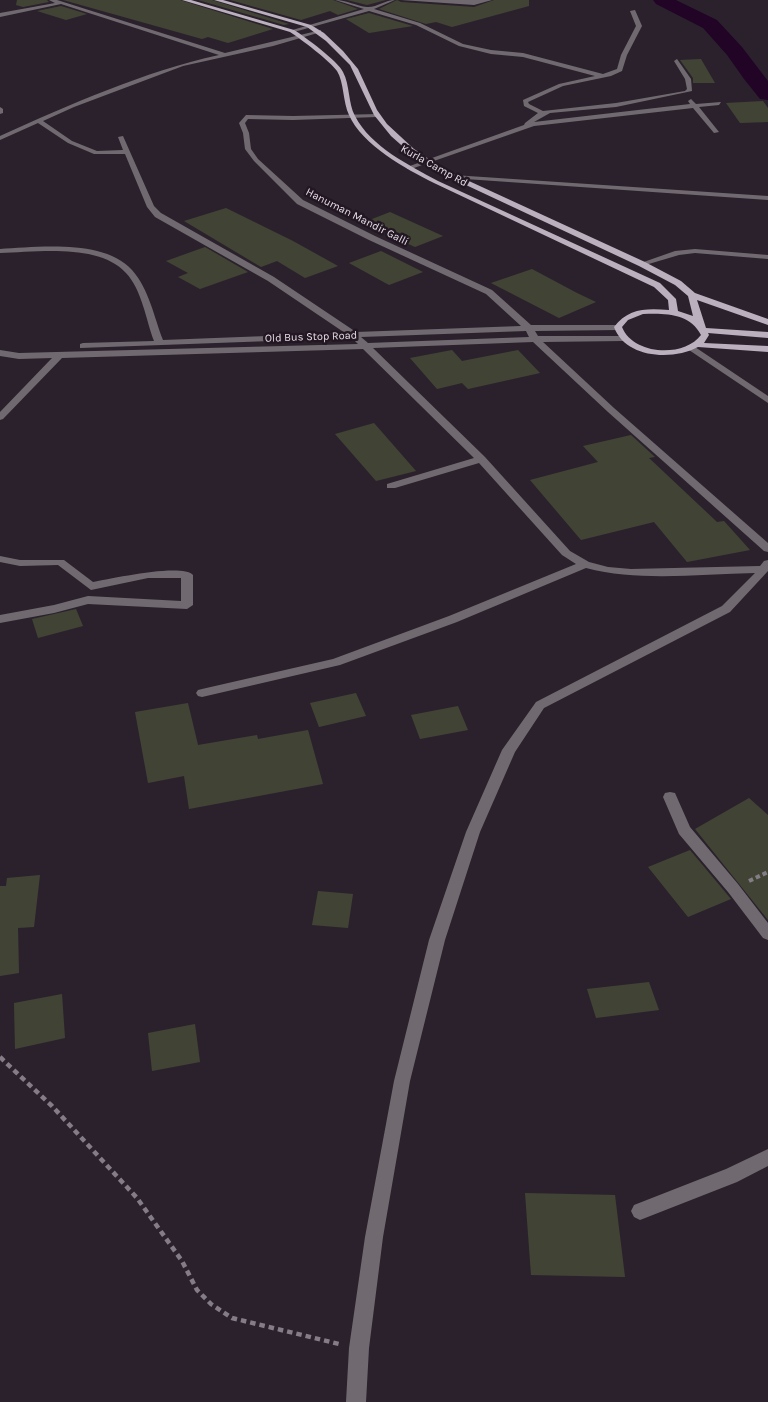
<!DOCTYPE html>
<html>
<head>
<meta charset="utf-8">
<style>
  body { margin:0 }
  canvas { display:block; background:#2b212d }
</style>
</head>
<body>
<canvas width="768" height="1402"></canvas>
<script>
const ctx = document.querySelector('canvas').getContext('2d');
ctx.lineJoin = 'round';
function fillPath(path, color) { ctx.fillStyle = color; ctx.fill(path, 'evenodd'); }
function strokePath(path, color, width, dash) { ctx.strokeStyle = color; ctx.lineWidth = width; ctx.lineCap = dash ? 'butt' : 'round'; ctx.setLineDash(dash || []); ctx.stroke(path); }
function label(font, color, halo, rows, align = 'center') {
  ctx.font = font + ' Karla,sans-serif'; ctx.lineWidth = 5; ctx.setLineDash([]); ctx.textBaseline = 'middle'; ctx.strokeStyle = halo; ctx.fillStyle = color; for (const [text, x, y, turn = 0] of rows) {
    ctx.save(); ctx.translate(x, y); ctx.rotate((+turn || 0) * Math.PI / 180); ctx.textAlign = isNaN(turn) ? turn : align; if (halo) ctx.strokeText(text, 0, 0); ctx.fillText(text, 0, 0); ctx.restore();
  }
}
const river = new Path2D(`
  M653 0H676L717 20 742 47 768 81V100L760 99 744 79 727 55 703 28 656 4Z`);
const building = new Path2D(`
  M17 0H47L49 2 23 7 16 5Z
  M63 0H180L273 29 228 43 208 37 202 39Z
  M198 0H212L289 24 284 25Z
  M230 0H333L358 9 338 15 330 11 301 20Z
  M347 0H386L367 5Z
  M397 0 401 2 474 7 494 0H529V6L452 27 436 22 426 24 379 9Z
  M61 6 87 14 66 20 37 11Z
  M369 13 413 26 369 33 346 19Z
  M701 59 715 83H693V78L680 60Z
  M763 101 768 108V122L740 123 726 103Z
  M226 208 293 241 338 266 305 278 277 261 261 267 184 221Z
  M390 212 443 236 415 247 362 223Z
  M205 247 248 272 200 289 178 277 188 273 166 261Z
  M381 251 423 272 389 285 349 263Z
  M532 269 577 293 596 302 559 318 491 283Z
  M452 350 462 361 518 350 540 373 468 389 462 383 437 389 410 358Z
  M374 423 416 471 376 481 335 434Z
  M631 435 655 457 649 458 717 522 724 521 750 550 687 562 654 522 581 540 530 480 598 462 583 446Z
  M76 609 83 626 38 638 32 619Z
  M356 693 366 716 319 727 310 703Z
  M188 703 198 745 257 735 258 739 308 730 323 784 189 809 184 776 148 783 135 712Z
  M458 706 468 730 420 739 411 715Z
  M749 798 768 815V920L695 829Z
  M690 850 731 899 688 917 648 867Z
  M40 875 34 927 18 928 19 973 0 976V886H6L7 878Z
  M318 891 353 894 348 928 312 925Z
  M649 982 659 1010 596 1018 587 989Z
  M62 994 65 1038 15 1049 14 1003Z
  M195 1024 200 1062 152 1071 148 1033Z
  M525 1193 615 1195 625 1277 531 1275Z`);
const pathFar1 = new Path2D(`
  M749 881 768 872`);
const path = new Path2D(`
  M0 1057 52 1106 137 1198 182 1261 197 1290 211 1304 232 1318 339 1344`);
const minor = new Path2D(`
  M49 0H57L225 53 321 30V32L273 46 183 66 74 107 43 121 72 141 97 151 123 150 118 137 123 136 154 206 161 213 274 277 356 332 521 326 486 294 369 240 297 204 254 161 245 149 243 133 239 123 246 115 293 116 379 114V116L377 117 293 120 248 119 245 123 249 133 251 149 258 159 303 200 375 236 492 290 531 325H621V329L618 330 535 331 538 336H626L627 338 623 341 543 342 614 408 768 543V552L764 551 608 412 533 342 373 348 485 457 570 551 589 562 608 567 631 569 760 566 764 561 768 560V571L730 612 544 708 515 752 480 832 445 940 410 1081 383 1237 369 1348 366 1402H346L349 1348 365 1237 394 1081 429 940 466 832 502 750 536 702 722 606 755 573C699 574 640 582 586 568L457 622 340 665 202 697 198 696 196 693 198 690 202 689 333 659 449 616 576 564 562 555 479 463 395 488H387V484L474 458 363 349 62 358 3 419 0 420V412L52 358 19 359 0 356V350L19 353 358 344 352 338 80 348V344L83 343 154 341C146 320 142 290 126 273 99 243 37 252 0 253V249C38 247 104 239 132 270 149 289 154 317 163 340L345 333 268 281 155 217 147 207 125 154H94L68 143 38 123 0 140V136C71 104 143 72 219 55L61 4 0 17V13L55 3ZM526 331 529 337 368 343 361 337Z
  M335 0C347 0 356 6 367 7 376 8 385 0 395 0L374 9 420 23 463 44 491 50 523 53 603 74 617 69 621 55 636 26 630 11 635 10 642 26 627 55 622 71 611 76 563 86 528 102 529 104 543 111 616 103 685 91 687 89 685 79 674 61 677 59 691 79 692 91 616 107 550 113 534 122 690 104 688 101 691 99 696 104 721 102 719 105 699 107 719 132 714 133 693 108 534 126 411 169H407V167L524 125 525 123 538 113 524 106 523 100 559 84 595 76 523 57 491 54 459 46 416 25 369 11 294 32 289 31 364 9Z
  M401 0H492L474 5Z
  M0 107 3 109V113L0 114Z
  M453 175 768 196V200L451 178V176Z
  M695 249 768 255V259L695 253 679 255 642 266 638 264 675 251Z
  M692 345 768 396V403L689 350 688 348Z
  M0 556 20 560H64L93 582C111 579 181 563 193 575V605L187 609 88 604 54 613 0 623V615L54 605 88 596 181 601V578H148L91 590 58 565 20 566 0 562Z
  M670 792 675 793 690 827 738 884 768 923V940L763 938 728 892 679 834 663 797 665 793Z
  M768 1149V1166L737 1182 640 1220 634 1217 631 1211 634 1205 726 1169Z`);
const major = new Path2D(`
  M182 0H191L294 30C304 36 339 62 343 72 350 85 348 103 355 116 371 147 409 165 438 181L660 283 676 299 678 311 693 316 688 296 675 285 639 266 451 178 409 152 391 136 374 115 350 65 326 41 307 27 214 0H223L311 25 324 33 343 51 358 69 377 110 387 124 414 149 445 170 645 262 681 281 695 293 768 319V325L697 300 706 328 768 332V338L708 333 709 335 704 343 768 346V352L698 347C672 361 625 358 614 327 628 308 647 308 669 310L668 300 654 287 434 183C406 169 362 145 349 115 343 103 344 82 337 71 330 61 301 39 290 32ZM643 314C664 313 690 313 701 335 684 358 633 355 622 327L628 320Z`);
const farStreetnames = [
  ["Kurla Camp Rd",434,166,29],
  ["Hanuman Mandir Galli",357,217,27],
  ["Old Bus Stop Road",311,337,-2]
];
fillPath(river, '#210426');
fillPath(building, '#414434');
strokePath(pathFar1, '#847c86', 4, [4.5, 3]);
strokePath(path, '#847c86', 4.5, [5.5, 4]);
fillPath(minor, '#706a70');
fillPath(major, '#bbb0bd');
label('11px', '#e5dee6', '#221723', farStreetnames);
</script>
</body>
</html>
